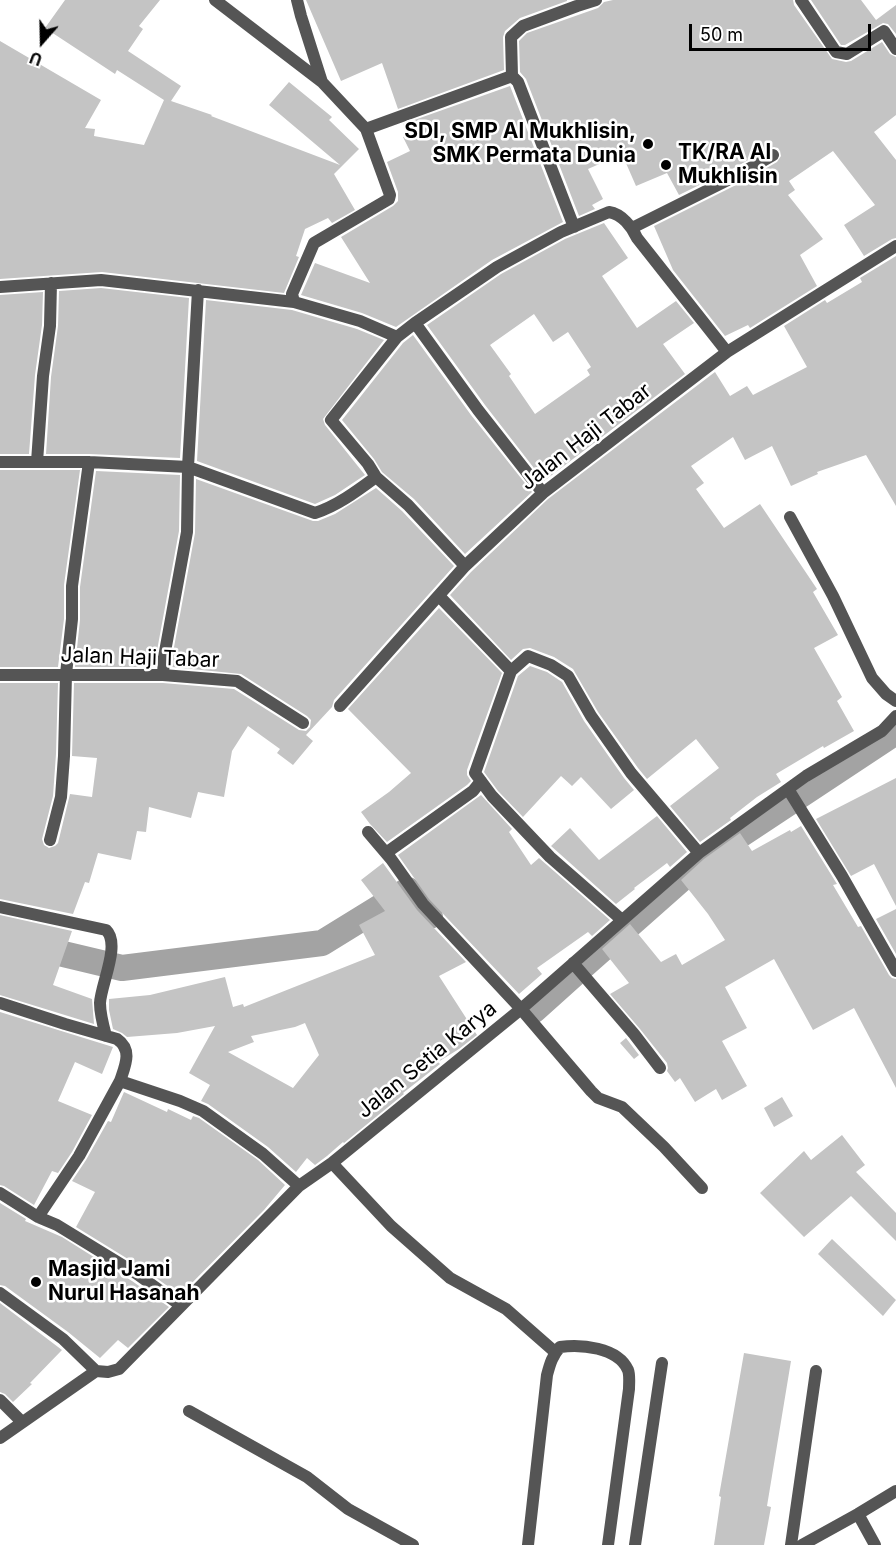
<!DOCTYPE html>
<html>
<head>
<meta charset="utf-8">
<style>
  body { margin:0 }
  #map { position:relative; width:896px; height:1545px; overflow:hidden; background:#fff; font-family:Inter,sans-serif }
  canvas { display:block }
  .north { position:absolute; left:12px; top:12px; width:60px; height:60px; -webkit-text-stroke:4px #fff; paint-order:stroke; rotate:200deg; font-size:16px; font-weight:700; line-height:24px; text-align:center; color:#000 }
  .north::after { content:''; display:block; margin:auto; width:21px; height:27px; background:#000; clip-path:polygon(50% 0,100% 100%,50% 72%,0 100%) }
  .scale { position:absolute; left:689px; top:24px; width:182px; height:27px; box-sizing:border-box; border:3px solid #000; border-top:0; padding-left:8px; font-size:18px; line-height:21px; white-space:nowrap; color:#000; -webkit-text-stroke:4px #fff; paint-order:stroke }
</style>
</head>
<body>
<div id="map">
<canvas width="896" height="1545"></canvas>
<div class="north">U</div>
<div class="scale">50 m</div>
</div>
<script>
const ctx = document.querySelector('canvas').getContext('2d');
ctx.lineJoin = 'round';
function strokePath(path, color, width, dash) { ctx.strokeStyle = color; ctx.lineWidth = width; ctx.lineCap = dash ? 'butt' : 'round'; ctx.setLineDash(dash || []); ctx.stroke(path); }
function fillPath(path, color) { ctx.fillStyle = color; ctx.fill(path, 'evenodd'); }
function label(font, color, halo, rows, align = 'center') {
  ctx.font = font + ' Inter,sans-serif'; ctx.lineWidth = 5; ctx.setLineDash([]); ctx.textBaseline = 'middle'; ctx.strokeStyle = halo; ctx.fillStyle = color; for (const [text, x, y, turn = 0] of rows) {
    ctx.save(); ctx.translate(x, y); ctx.rotate((+turn || 0) * Math.PI / 180); ctx.textAlign = isNaN(turn) ? turn : align; if (halo) ctx.strokeText(text, 0, 0); ctx.fillText(text, 0, 0); ctx.restore();
  }
}
const canal = new Path2D(`
  M0 939 122 968 322 943 408 890 430 916
  M583 966 704 859 896 732
  M534 1010 573 975`);
const building = new Path2D(`
  M65 0H160L139 26 143 29 128 51 181 86 171 101 212 115 211 116 340 165 269 105 289 82 332 117 329 120 359 149 334 174 355 210 332 223 328 218 305 229 296 256 299 257 284 293 102 272 0 279V41L101 100 85 128 95 129 94 136 144 145 164 100 117 70 115 74 45 28Z
  M306 0H567V1L520 18 505 31 503 37 504 70 398 109 382 63 341 81Z
  M613 0H793L794 5 832 59 846 62 851 61 882 42 890 54 896 57V115L874 132 896 160V238L892 239 864 256 844 225 875 205 833 151 789 181 795 190 788 195 823 239 800 255 817 286 750 328 748 325 725 336 673 270 654 226 744 181 777 162 781 156 780 151 778 148 774 147 769 148 736 167 679 195 667 173 636 186 622 154 588 169 603 199 592 205 595 209 579 216 526 79 520 72 519 41 527 33 598 8 604 2Z
  M811 0H861L876 20 896 5V34L888 24 883 23 845 45H841Z
  M510 86 563 222 492 260 396 327 362 313 301 295 315 263 370 283 341 237 393 206 398 201V192L387 162 410 151 403 137 407 135 403 124Z
  M604 223 628 258 602 276 637 328 676 301 694 323 663 344 685 374 544 481 485 405 427 325 501 274 565 239ZM534 314 553 342 568 332 591 367 587 370 590 375 535 414 509 376 511 374 490 345Z
  M896 256V506L866 455 817 472 818 474 791 486 772 446 745 460 733 437 691 466 704 483 696 489 724 528 760 504 817 589 813 592 838 635 814 648 842 697 837 701 854 731 824 748 823 746 776 774 781 782 757 797 730 818 731 820 700 842 670 806 719 768 696 739 647 779 638 768 598 712 573 669 554 657 530 648 523 649 511 660 450 595 471 572 548 499 711 375 715 372 730 396 747 386 753 395 807 367 784 326 825 300 827 303 862 282 860 278Z
  M101 288 189 298 180 458 89 454H46L51 377 58 326 59 291Z
  M43 292 42 325 35 375 29 454H0V295Z
  M206 300 292 310 357 329 384 340 323 419 325 425 365 475 335 495 315 504 197 461Z
  M413 335 471 415 532 492 465 554 414 499 382 472 374 459 342 420 403 343Z
  M0 470H80L64 585V619L58 667H0Z
  M96 471 180 475 179 531 156 656 155 667H75L80 620V587Z
  M196 479 313 521H318L335 514 376 488 402 511 454 566 334 700 332 707 306 735 313 741 293 765 277 753 280 749 248 726 232 751 224 797 198 792 191 818 149 807 146 832 137 831 131 860 98 853 89 883 85 882 73 914 0 899V683H58L56 754 53 796 42 839 44 845 49 848 55 846 58 843 70 794 92 797 97 758 72 756 74 683H163L234 689 299 730 306 731 310 727 311 720 307 716 241 674 172 667V658L195 533Z
  M439 608 502 673 467 770V775L471 781 467 785 387 842 370 824 361 812 389 792 411 773 348 709Z
  M530 666 547 672 562 682 584 721 624 778 634 790 611 809 581 777 572 786 561 776 523 817 498 791 484 772 518 676Z
  M896 778V906L874 864 851 876 816 819Z
  M481 795 512 829 509 832 531 865 539 858 610 920 592 936 588 932 537 968 542 974 519 994 429 899 398 855Z
  M657 816 687 852 670 867 667 863 634 888 635 889 616 904 551 846 570 828 599 860Z
  M801 826 837 884 833 885 858 927 861 926 889 975 892 978 896 979V1088L854 1008 813 1030 774 959 725 987 747 1028 722 1041 747 1086 722 1100 716 1089 695 1102 680 1078 675 1082 667 1071 668 1068 667 1063 640 1029 610 994 629 983 602 949 630 924 661 962 676 954 682 965 725 940 708 914 681 880 704 859 740 833 752 851 790 830 791 832Z
  M383 863 417 910 466 962 439 976 477 1035 459 1049 438 1062 440 1064 403 1093 404 1094 344 1143 343 1142 327 1156 315 1165 307 1158 296 1172 268 1147 208 1104 201 1101 210 1085 189 1073 215 1026 177 1033 127 1037 122 1033 113 1029 109 1010V999L150 995 225 977 233 1007 243 1004 244 1007 375 955 359 925 385 911 361 880ZM305 1023 319 1055 293 1088 228 1052 254 1042 251 1036 295 1027Z
  M896 909V954L876 919Z
  M0 915 72 931 53 985 92 999 94 1024 0 995Z
  M0 1012 113 1047 102 1074 75 1062 58 1101 92 1115 72 1152 58 1173 52 1171 34 1205 4 1186 0 1185Z
  M626 1038 639 1055 634 1059 620 1043Z
  M124 1092 167 1112 168 1109 191 1120 193 1116 199 1118 258 1160 285 1185 264 1210 180 1295 141 1267 76 1227 95 1192 72 1181 86 1160 108 1121 111 1122Z
  M782 1097 793 1116 774 1127 764 1108Z
  M842 1135 865 1165 856 1172 896 1213V1241L851 1196 804 1237 760 1193 804 1151 811 1160Z
  M0 1203 26 1219 25 1221 62 1237 132 1281 169 1307 128 1348 118 1340 100 1358 68 1332 5 1286 0 1285Z
  M832 1239 896 1300 883 1316 818 1254Z
  M0 1303 62 1350 30 1383 32 1384 13 1402 5 1394 0 1392Z
  M744 1353 791 1361 767 1506 771 1507 764 1545H714L721 1497 719 1496Z`);
const lane = new Path2D(`
  M189 1411 307 1477 348 1509 413 1545
  M635 1545 662 1363`);
const street = new Path2D(`
  M215 0 322 82 366 129 390 195 389 199 314 243 292 294 294 302
  M297 0 301 16 322 82
  M801 0 836 52 847 54 884 31 896 49
  M512 76 518 82 574 227
  M366 129 512 76 511 37 523 26 577 6 596 0
  M632 228 740 174 773 155
  M0 287 101 280 294 302 360 321 397 337
  M415 323 478 410 543 493
  M0 462H89L188 467 315 513C337 506 357 491 376 477L408 505 465 566
  M37 462 43 376 50 326 51 283
  M376 477 368 464 331 420 397 337 415 323 497 267 561 232 609 212C622 214 632 227 637 238L727 352
  M790 517 833 596 872 678 886 694 896 701
  M439 596 511 671 475 773 492 796 550 857 622 920
  M511 671 528 656 551 665 568 676 591 716 631 773 699 853
  M0 675H163L237 681 303 723
  M163 675 164 657 187 532 188 467 198 290
  M340 706 465 566 543 493 727 352 896 246
  M788 789 842 876 896 971
  M368 832 391 859 423 904 521 1009 591 1091 598 1098 622 1107 664 1147 702 1188
  M50 840 61 797 64 756 66 674 72 619V586L89 462
  M386 853 473 791 481 781
  M0 907 106 930C121 944 101 984 100 1003 100 1014 103 1025 106 1036
  M573 963 634 1034 660 1068
  M0 1003 65 1024 117 1039C133 1050 125 1066 120 1081L180 1101 203 1111 263 1154 299 1186
  M332 1163 391 1226 450 1278 506 1309 555 1352
  M0 1193 38 1217 57 1225 137 1274 180 1305
  M38 1217 79 1156 120 1081
  M0 1293 63 1339 96 1371 108 1372 119 1369 299 1186 332 1163 521 1009 699 853 806 776 882 731 896 716
  M0 1400 22 1422
  M0 1438 96 1371
  M858 1514 875 1545
  M528 1545 547 1375C550 1364 552 1356 560 1347 580 1344 618 1347 628 1370 630 1375 629 1383 629 1389L608 1545
  M791 1545 816 1371
  M802 1545 858 1514 896 1491`);
const markers = [
  [648,144,6,"#000"],
  [666,165,6,"#000"],
  [36,1282,6,"#000"]
];
const poiNames = [
  ["SDI, SMP Al Mukhlisin,",636,132,"right"],
  ["SMK Permata Dunia",636,156,"right"],
  ["TK/RA Al",678,153],
  ["Mukhlisin",678,177],
  ["Masjid Jami",48,1270],
  ["Nurul Hasanah",48,1294]
];
const streetNames = [
  ["Jalan Haji Tabar",586,437,-38],
  ["Jalan Haji Tabar",140,658,2],
  ["Jalan Setia Karya",427,1060,-39]
];
strokePath(canal, '#a3a3a3', 26);
fillPath(building, '#c4c4c4');
strokePath(lane, '#555', 12);
strokePath(street, '#555', 12);
for (const [x, y, r, color] of markers) { const dot = new Path2D(); dot.arc(x, y, r, 0, 2 * Math.PI); ctx.fillStyle = color; ctx.fill(dot); strokePath(dot, '#fff', 2); }
label('bold 21px', '#000', '#fff', poiNames, 'left');
label('21px', '#000', '#fff', streetNames);
</script>
</body>
</html>
